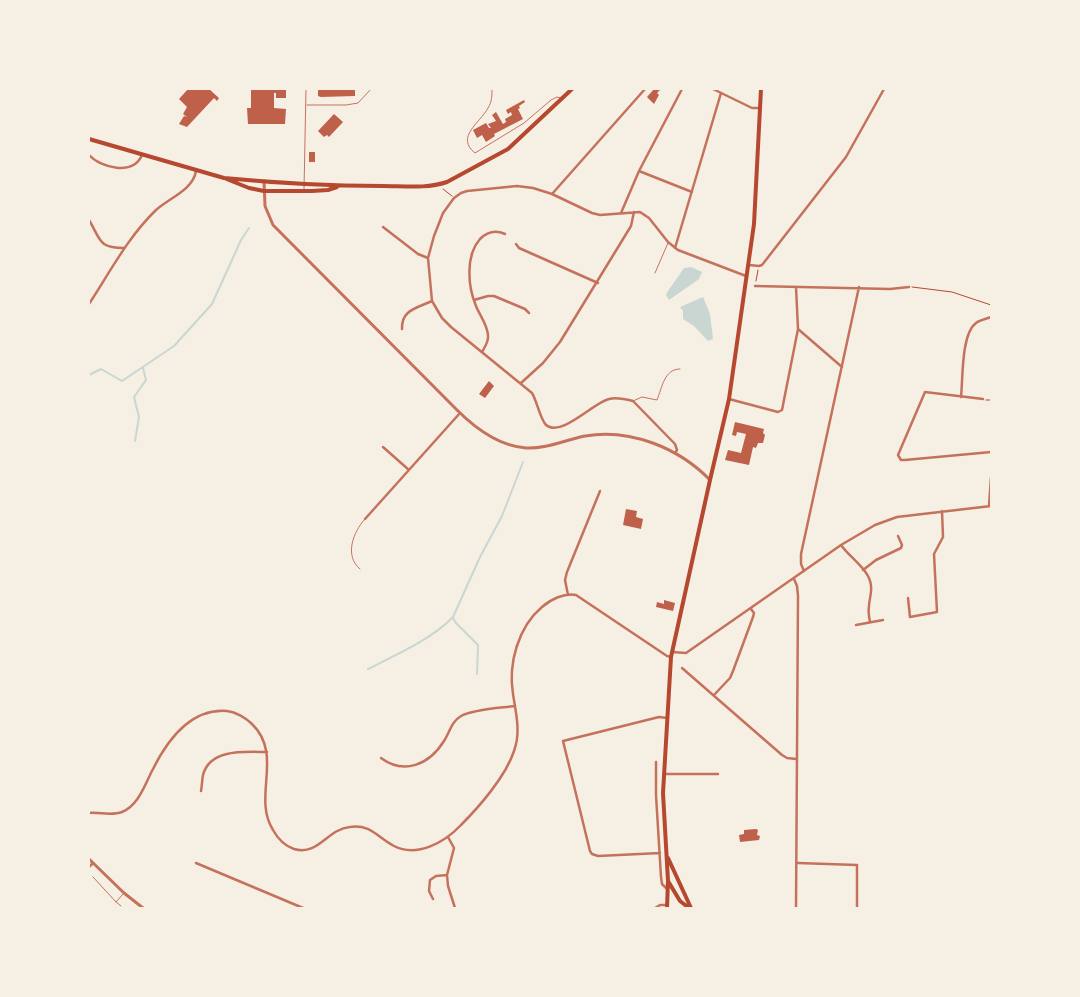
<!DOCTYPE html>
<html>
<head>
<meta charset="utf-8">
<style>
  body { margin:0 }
  #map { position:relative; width:1080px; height:997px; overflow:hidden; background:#f6efe4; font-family:"Zilla Slab",serif }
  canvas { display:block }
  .frame { position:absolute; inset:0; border:90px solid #f6efe4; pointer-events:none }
</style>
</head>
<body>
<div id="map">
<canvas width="1080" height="997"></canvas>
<div class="frame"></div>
</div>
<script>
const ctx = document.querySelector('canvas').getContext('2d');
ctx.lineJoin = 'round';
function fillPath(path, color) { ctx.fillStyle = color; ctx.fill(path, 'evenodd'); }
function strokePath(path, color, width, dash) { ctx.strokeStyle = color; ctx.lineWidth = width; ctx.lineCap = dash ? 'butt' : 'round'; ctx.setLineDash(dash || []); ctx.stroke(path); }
const water = new Path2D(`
  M691 267 702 272 699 279 669 300 666 295 668 291 684 268Z
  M703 297 710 314 713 339 708 341 694 326 683 319V311L680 307Z`);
const stream = new Path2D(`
  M89 375 101 369 122 381 174 346 212 304 241 240 249 228
  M135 441 139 417 134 397 146 380 143 368
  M453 617 455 622 478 645 477 674
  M368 669C396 655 432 639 453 617L480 557 502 516 523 462`);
const building = new Path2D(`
  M188 89H209L219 98 217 101 214 98 187 127 179 124 184 116 187 117 183 114 187 107 179 99Z
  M251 89H286V98H276V93H274V108L286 109 285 124H248L247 108H251Z
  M318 89H355V96L321 97 318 96Z
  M654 89H661L657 93 659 95 654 104 647 97Z
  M524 100 525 102 519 106 520 108 518 109 523 119 494 134 495 136 486 142 482 135 477 138 473 130 486 123 489 128H491L488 124 496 121 492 115 496 112 503 124 506 122 505 119 512 115 511 112 508 114 506 110Z
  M334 114 343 122 329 137 327 135 324 137 318 131Z
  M309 152H315V162H309Z
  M489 381 494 386 485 398 479 394Z
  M735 422 764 429 763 433 765 435 763 443H758L756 448 753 447 749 465 725 460 728 450 741 453 746 434 737 432 736 436 732 435Z
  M626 509 637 511 636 517 643 519 641 529 623 525Z
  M664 600 675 603 673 611 656 607 657 602 664 604Z
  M756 829 758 830 757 835 760 836 759 840 740 842 739 835 744 834V830Z`);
const path = new Path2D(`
  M443 189 452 196
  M756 281 758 270
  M912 287 952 292 991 305
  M986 400H991`);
const service = new Path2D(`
  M492 89C492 95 492 102 488 108 480 123 455 137 475 153L524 123 551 100 557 97 561 98
  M307 105H346L358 103 371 89
  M304 190 306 89
  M655 273 668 243
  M633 401 642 397 657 400C662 388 664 369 680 369
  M360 569C344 556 353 532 365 519
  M93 877 116 902
  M121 906 116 902 123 894`);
const minor = new Path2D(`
  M713 89 752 108H760
  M89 155C101 168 133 176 142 155
  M639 171 692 192
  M552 194 645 89
  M621 213 639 171 682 89
  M89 220C101 240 98 248 124 248
  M383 227 418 254 428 258
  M516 244 519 248 598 283
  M675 248 721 93
  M749 265 759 266 762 265 846 157 884 89
  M755 286 890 289 909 287
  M796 287 798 329 842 367
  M474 300 488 296H494L525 309 529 313
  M89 304C110 272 128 237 156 210 169 198 193 190 196 171
  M402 329C401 310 417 308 432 301
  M482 352C485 347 489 341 488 335 487 324 480 316 476 306 468 287 465 256 480 239 487 232 496 230 505 234
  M521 383 543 363 560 342 631 226 634 212
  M961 397C963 379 961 334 976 323 980 320 986 319 991 317
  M729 399 778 412 782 410 798 329
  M983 399 925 392 898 455 901 460H905L991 452
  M383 447 409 470
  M675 453 677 450 675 444 633 401C625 399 617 397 609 399 594 402 561 438 546 425 540 419 537 401 532 393L451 327 442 318 432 301 428 258 434 236 443 213 454 198 461 193 467 191 517 186 533 188 552 194 592 213 600 215 640 212 649 218 668 242 678 250 746 276
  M989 506 991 477
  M365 519 460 413
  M841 545C850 558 870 570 871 586 872 593 869 600 869 606 868 611 869 617 870 622
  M863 570 876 560 901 548 902 545 898 536
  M804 571 801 564V554L859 287
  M794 579 797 586 798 596 796 908
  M568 595 565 580 567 572 600 491
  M908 598 910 617 937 612 934 554 943 537 942 511
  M856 625 883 620
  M672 652 686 653 841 545 875 525 897 517 991 506
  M682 668 782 755 787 758 796 759
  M714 695 730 678 733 671 753 617 754 613 751 609
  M381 758C404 775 429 765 444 741 450 732 451 722 461 716 474 709 500 708 515 706
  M656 762V795L661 877 662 884 667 889
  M664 774H718
  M201 791C202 786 202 780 203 775 210 748 246 752 267 752
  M89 813C100 812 111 816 122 812 139 805 145 784 153 769 167 741 191 708 227 711 236 712 246 718 252 724 284 755 252 797 273 830 278 839 285 846 294 849 319 856 327 829 350 827 371 824 378 838 394 846 417 858 445 842 461 825 479 807 506 776 514 751 521 732 516 714 513 694 508 664 518 627 542 607 551 599 564 593 576 595L667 656 671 657
  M448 837 454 848 447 875 448 886 455 908
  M660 853 598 856 592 854 590 851 563 741 659 717 667 718
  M196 863 303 908
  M798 863 857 865V908
  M89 867 93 863
  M433 899 429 891 430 880 436 876 447 875
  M655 908 660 905H667`);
const tertiary = new Path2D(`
  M264 181 265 206 273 225 457 410C476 429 499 446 526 448 546 449 565 440 585 436 630 428 679 448 710 480
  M89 859 124 893 143 908`);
const secondary = new Path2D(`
  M667 908 668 881`);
const primary = new Path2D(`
  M89 139 224 178 249 188 264 191H312L328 190 337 187
  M224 178C276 183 329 186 382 186 404 186 426 189 447 182L508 149 572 89
  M668 858 691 908
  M689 908 680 901 668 881 663 793 671 657 710 480 729 399 754 224 761 89`);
fillPath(water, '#c9d6d2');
strokePath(stream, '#c9d6d2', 2);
fillPath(building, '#bf614a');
strokePath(path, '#b5482f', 1);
strokePath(service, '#c5725c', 1);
strokePath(minor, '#c5725c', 2.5);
strokePath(tertiary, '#c5725c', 3);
strokePath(secondary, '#b5482f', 4);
strokePath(primary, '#b5482f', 4);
</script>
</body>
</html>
